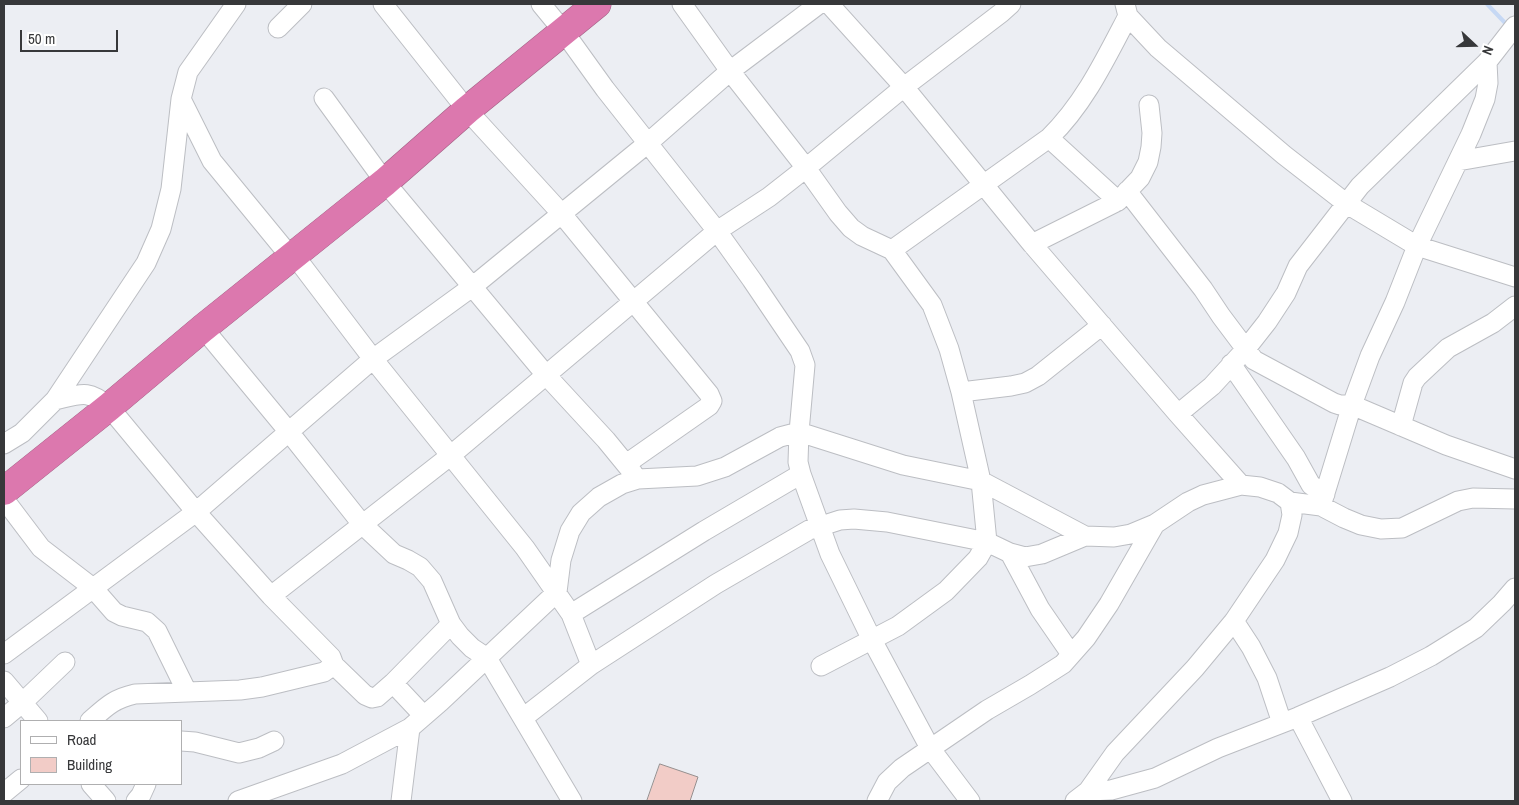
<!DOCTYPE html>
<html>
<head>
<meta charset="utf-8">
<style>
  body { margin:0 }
  #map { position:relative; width:1519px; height:805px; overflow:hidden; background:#eceef3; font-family:"Archivo Narrow",sans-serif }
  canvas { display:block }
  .frame { position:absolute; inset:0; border:5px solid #37383a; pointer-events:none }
  .legend { position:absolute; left:20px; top:720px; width:162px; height:65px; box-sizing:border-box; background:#fff; border:1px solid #afafb0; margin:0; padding:6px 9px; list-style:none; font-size:15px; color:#37383a }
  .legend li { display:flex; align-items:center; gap:10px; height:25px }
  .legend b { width:25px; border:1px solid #afafb0 }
  .north { position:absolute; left:1449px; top:20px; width:50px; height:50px; -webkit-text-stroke:4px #fff; paint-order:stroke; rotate:111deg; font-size:14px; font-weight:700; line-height:20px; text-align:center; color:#37383a }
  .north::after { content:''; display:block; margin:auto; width:18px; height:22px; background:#37383a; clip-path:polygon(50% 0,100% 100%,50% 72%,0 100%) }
  .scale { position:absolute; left:20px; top:30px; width:98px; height:22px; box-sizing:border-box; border:2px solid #37383a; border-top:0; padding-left:6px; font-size:15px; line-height:18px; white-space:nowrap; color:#37383a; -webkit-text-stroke:4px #fff; paint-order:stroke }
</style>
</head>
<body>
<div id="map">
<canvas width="1519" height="805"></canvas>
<div class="frame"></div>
<ul class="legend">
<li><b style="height:6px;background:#fff"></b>Road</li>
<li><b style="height:14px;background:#f2ccc7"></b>Building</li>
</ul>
<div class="north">N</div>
<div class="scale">50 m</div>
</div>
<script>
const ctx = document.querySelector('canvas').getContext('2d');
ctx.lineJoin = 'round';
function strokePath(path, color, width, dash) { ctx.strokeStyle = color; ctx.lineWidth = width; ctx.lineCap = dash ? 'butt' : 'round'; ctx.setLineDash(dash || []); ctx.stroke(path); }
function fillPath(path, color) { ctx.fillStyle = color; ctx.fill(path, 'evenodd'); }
const stream = new Path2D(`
  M1487 4 1508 26`);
const building = new Path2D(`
  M660 764 698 777 690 801H647Z`);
const minor = new Path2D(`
  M383 4 467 110 561 213 709 394 712 401 709 406 626 464
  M541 4 564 32 605 89 717 231 752 280 800 351 805 365 799 432 798 462 801 474 830 554 872 640 930 748 970 801
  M682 4 730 71 806 168 838 213 851 228 862 236 892 250 932 305 949 349 961 392 981 481 987 542 978 558 946 591 898 626 821 666
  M829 4 904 87 1032 244 1178 414 1241 485
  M1125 4 1128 16 1158 48 1284 155 1347 204 1417 246 1515 277
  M278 28 302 4
  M324 98 385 182 546 375 606 440 633 473
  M181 99 212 161 285 250 294 255 373 359 525 548 571 614 591 665
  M1049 138 1118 201
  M1458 161 1515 151
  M1127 191 1203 289 1221 316 1254 360 1334 403 1340 405H1352L1446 445 1515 469
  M1032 244 1118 201 1140 178 1148 162 1151 147 1152 133 1149 105
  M892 250 1049 138C1084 104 1105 60 1128 16
  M203 328 289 432 362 524 394 554 408 560 420 567 432 581 451 624 460 636 472 648 487 658 572 801
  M1231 364 1296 458 1311 485 1325 494
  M961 392 1011 386 1025 383 1038 376 1102 325
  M55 400C81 394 88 389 109 407L196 512 271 596 331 657 334 665 365 695 372 698 377 697 393 683 451 624
  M1178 414 1212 386 1245 350 1267 322 1286 293 1298 266 1360 186 1487 62 1515 26
  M1401 426 1413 383 1417 377 1448 348 1493 323 1515 306
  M4 444 22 433 55 400 146 263 161 229 171 189 181 99 188 72 236 4
  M4 499 41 548 93 588 114 612 122 616 147 622 157 631 187 692
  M1321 506 1352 405 1370 356 1395 302 1417 246 1471 134 1485 99 1488 83 1487 62
  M1010 553 1040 609 1071 654
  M271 596 450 456 717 231 769 197 806 168 904 87 1001 13 1011 4
  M571 614 704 531 801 474
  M1234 621 1251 647 1267 678 1282 723
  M4 654 196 512 373 359 472 287 648 143 730 71 819 4
  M4 681 38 721
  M393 683 424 716
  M1298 717 1342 801
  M4 718 22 703 65 662
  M523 718 591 665 716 584 809 530 840 520 854 519 887 522 987 542 1010 553 1025 557 1042 554 1085 536
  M90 721C106 707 113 699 135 694L240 690 262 687 324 672 334 665
  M181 741 195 742 239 753 259 748 274 741
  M91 784 106 801
  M1088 791 1111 790 1155 778 1218 748 1298 717 1390 677 1431 656 1476 628 1502 603 1515 588
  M4 793 21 779
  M136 801 141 795 146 784
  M238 801 342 764 410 728 440 702 557 592 561 560 570 531 581 513 599 497 622 484 638 479 697 476 725 467 780 437 799 432 903 465 981 481 1085 536 1114 537 1131 534 1155 524 1188 502 1203 495 1241 485 1260 487 1278 493 1290 502 1321 506 1344 518 1361 525 1381 529 1402 528 1458 501 1473 498 1515 499
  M401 801 410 728
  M877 801 887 782 902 768 987 710 1030 685 1063 664 1086 638 1109 604 1155 524
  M1075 801 1088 791 1115 753 1195 668 1234 621 1275 560 1288 533 1292 515 1290 502`);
const highway = new Path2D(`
  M4 491 109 407 203 328 385 182 467 110 597 4`);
strokePath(stream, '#c6d8f4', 4);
fillPath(building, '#f2ccc7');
strokePath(building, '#958f8e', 1);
strokePath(minor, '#bcbec3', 21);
strokePath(highway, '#a26285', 29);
strokePath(minor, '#fff', 19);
strokePath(highway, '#dc78ae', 28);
</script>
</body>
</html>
